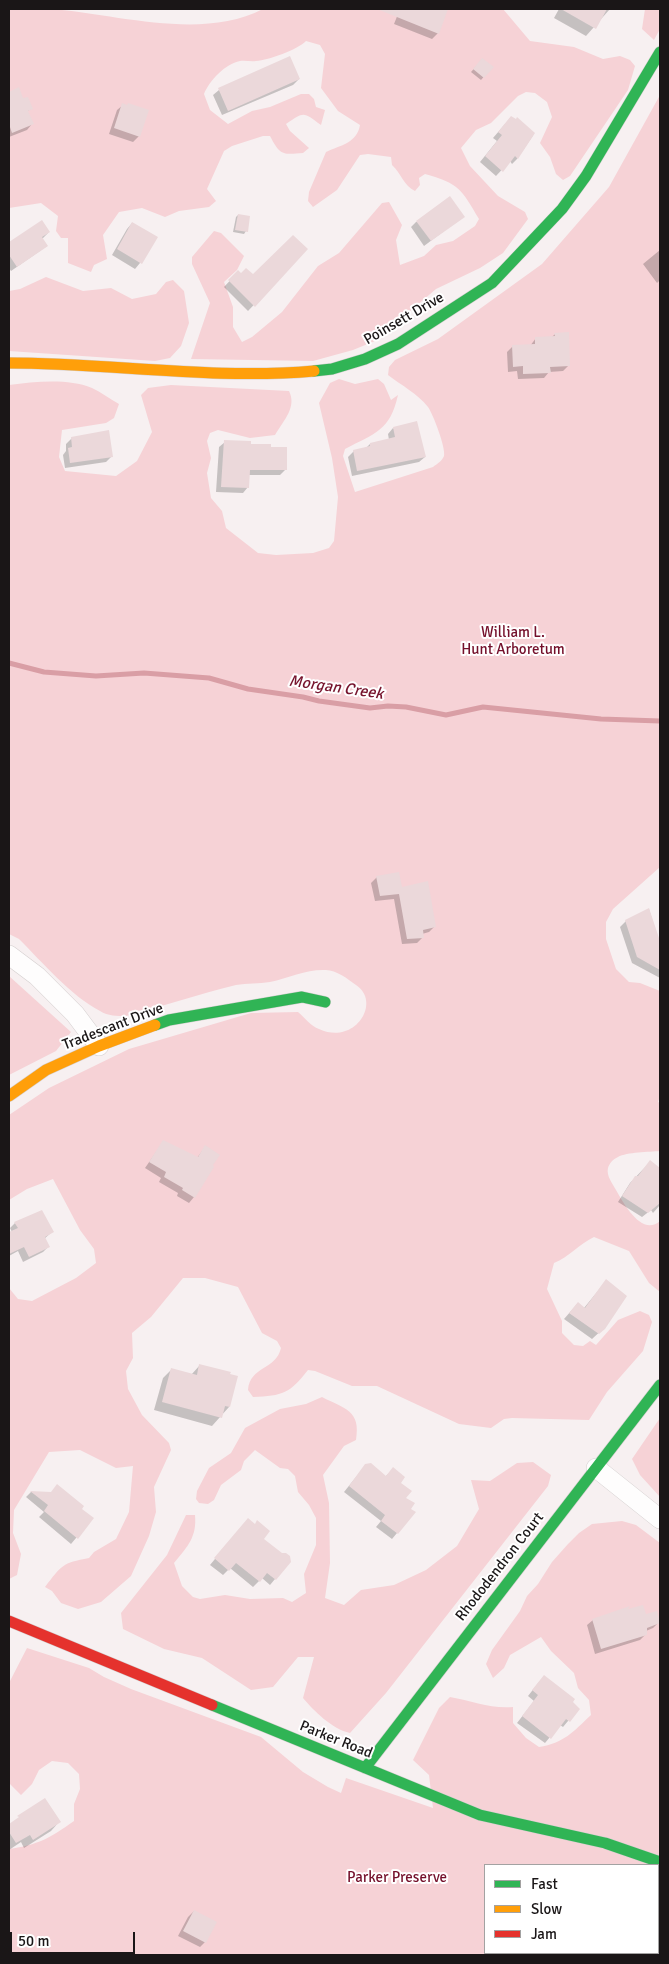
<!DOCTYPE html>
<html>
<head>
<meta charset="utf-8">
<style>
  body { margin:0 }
  #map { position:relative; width:669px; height:1964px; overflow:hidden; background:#f7f0f1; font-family:Signika,sans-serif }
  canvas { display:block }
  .frame { position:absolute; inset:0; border:10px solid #1a1617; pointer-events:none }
  .legend { position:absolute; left:484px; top:1864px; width:175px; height:90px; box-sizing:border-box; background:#fff; border:1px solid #a3a2a2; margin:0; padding:6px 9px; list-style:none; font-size:15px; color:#1a1617 }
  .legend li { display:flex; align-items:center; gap:10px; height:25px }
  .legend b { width:25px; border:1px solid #a3a2a2 }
  .scale { position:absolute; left:10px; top:1932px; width:125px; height:22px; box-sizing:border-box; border:2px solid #1a1617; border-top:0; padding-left:6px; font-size:15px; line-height:18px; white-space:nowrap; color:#1a1617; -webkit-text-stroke:4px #fff; paint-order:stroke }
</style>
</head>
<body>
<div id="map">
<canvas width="669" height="1964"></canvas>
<div class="frame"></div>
<ul class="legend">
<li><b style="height:6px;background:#30b455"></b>Fast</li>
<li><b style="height:6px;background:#ff9f0a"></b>Slow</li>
<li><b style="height:6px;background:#e5322d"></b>Jam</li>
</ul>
<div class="scale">50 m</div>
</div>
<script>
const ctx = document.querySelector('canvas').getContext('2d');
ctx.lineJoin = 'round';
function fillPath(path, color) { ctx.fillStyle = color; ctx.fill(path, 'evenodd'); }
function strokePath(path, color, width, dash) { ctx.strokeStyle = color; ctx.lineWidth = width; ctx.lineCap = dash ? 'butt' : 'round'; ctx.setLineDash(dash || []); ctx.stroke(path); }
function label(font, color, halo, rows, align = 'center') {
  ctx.font = font + ' Signika,sans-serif'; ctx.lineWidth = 4; ctx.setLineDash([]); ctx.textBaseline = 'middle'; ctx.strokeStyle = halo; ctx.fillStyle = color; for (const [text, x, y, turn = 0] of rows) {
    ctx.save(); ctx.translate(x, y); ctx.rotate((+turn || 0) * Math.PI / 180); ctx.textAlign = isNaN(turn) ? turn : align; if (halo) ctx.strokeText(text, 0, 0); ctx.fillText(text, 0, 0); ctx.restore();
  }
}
const green = new Path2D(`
  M9 9C23 9 37 8 51 9 117 14 201 41 263 9H503L530 41 574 47 603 59 620 56 630 60 635 66 628 90 570 176 563 180 556 174 550 157 540 143 552 117 547 102 535 93 526 92 518 96 491 123 476 130 461 148 470 166 498 196 525 212 528 219 503 253 480 268 436 289 375 341 353 350 313 361 191 359 210 303 192 264V257L214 231 221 233 244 256 237 270 224 282 233 307V327L242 342 252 337 282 312 318 266 339 253 382 203 389 202 402 225 396 240 400 265 424 256 436 245 453 241 475 226 479 219C461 189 460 184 425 174L419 178 420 185 415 191C404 186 401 173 392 165L391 157 368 154 360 155 337 190 313 207 308 201 309 192 326 152C341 145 357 143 360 125L338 111 321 88 325 54 320 45 306 41C297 50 269 60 256 61 251 62 245 60 240 61 225 64 210 80 204 94L210 110 228 124 252 111 270 107 301 94H309L314 99 316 107 325 110 321 125C303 112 305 111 286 124L290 131 309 148 303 153C282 155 280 155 270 136H263L232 146 224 151 207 189 216 201 209 207 179 211 165 217 142 208 119 212 103 235 107 259 94 265 91 272 68 263V238H61L56 231 58 216 41 203 9 208Z
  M645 9H660V29L654 40 642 29Z
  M660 95V867L613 909 606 922V939L616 969 629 982 640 983 660 991V1096L658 1102 660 1103V1151C649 1152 627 1152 618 1157 613 1159 609 1164 608 1168 606 1176 613 1184 616 1190 624 1204 642 1237 660 1221V1292L649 1283 629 1251 594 1237C579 1244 569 1257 554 1263L547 1289 562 1321V1333L574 1345 583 1346 590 1341 596 1345 618 1320 640 1311 649 1315 652 1322 643 1351 607 1392 589 1420 512 1418 504 1419 491 1428 459 1424 377 1386H352L315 1371 308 1370C290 1393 283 1396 253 1397L248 1390C250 1366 276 1370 281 1348L277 1341 262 1333 238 1287 205 1278H183L151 1317 132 1333 133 1358 126 1371 128 1389 142 1415 169 1443 171 1450 154 1487 156 1512 149 1536 131 1576 101 1602 78 1609 61 1603 52 1591 45 1587C62 1565 62 1563 89 1558L94 1552 116 1539 129 1512 133 1466 116 1468 80 1450 49 1452 14 1510 13 1533 21 1554 17 1575 9 1579V1288L18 1299 32 1301 76 1278 96 1263 94 1249 80 1230 53 1179 27 1189 9 1200V1115L49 1088 129 1049 251 1013 298 1012C305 1018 311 1026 319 1029 355 1046 382 1002 356 985 348 979 336 970 326 970 307 969 289 978 270 982 259 984 247 983 236 985 199 994 163 1006 126 1016 117 1016 108 1016 100 1011 70 995 43 963 19 939L9 934V385C35 382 67 378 92 388 101 392 110 399 119 404L114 418 106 423 62 430 59 457 65 471 116 476 137 461 152 432 141 395 148 388 171 385 289 391C297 407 284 420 275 435L250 438 218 430 210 433 207 441 211 458 207 473 211 498 222 511 226 528 258 553 276 555 313 553 329 548 334 541 338 497 332 458 319 403 330 383 339 379 355 384 378 379 384 384 391 400 398 395C390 431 375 433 345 449L343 456 355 492 433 467C437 464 442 461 444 456 446 448 433 414 428 407 418 394 401 385 388 375L389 367 395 360 438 339 542 264 609 187Z
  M46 277 83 291 111 288 132 299 156 294 166 282 173 280 184 291 189 323 181 346 170 358 155 361 9 351V291L20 289Z
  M9 976 71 1032 56 1051 9 1075Z
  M322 1397C345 1409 361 1410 356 1440L344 1446 323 1475 329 1503 330 1563 325 1598 344 1605 361 1590 394 1585 426 1570 457 1546 479 1509 471 1480 490 1481 517 1463 533 1462 551 1475 548 1486 386 1693 350 1733C332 1729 314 1711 303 1698L314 1657H298L273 1687 251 1690 202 1658 164 1649 123 1629 121 1613 167 1555 186 1515H195C197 1537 188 1546 174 1563L182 1586 193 1597 200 1599 225 1595 250 1599 283 1598 292 1602 306 1593 304 1574 316 1545V1518L309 1505 298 1492 295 1476 288 1469 280 1468 255 1450 244 1461 241 1470 221 1485 214 1500 208 1504 199 1503 196 1499 197 1491 209 1468 231 1453 245 1428 280 1409 306 1404Z
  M660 1418V1497L640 1475 632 1459Z
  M622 1521 636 1525 660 1543V1955H9V1849C38 1845 50 1838 74 1821V1804L80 1789 79 1774 68 1763 52 1761 39 1770 32 1784 21 1795 9 1783V1683L27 1648 89 1668 104 1677 131 1689 261 1737 303 1772 328 1787 341 1793 346 1778 433 1808 429 1775 413 1760 439 1708 450 1697C472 1701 491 1709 513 1707V1723L526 1738 539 1747C564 1743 573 1732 591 1715L589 1700 578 1688 574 1673 551 1651 541 1637 510 1655 504 1668 493 1678 486 1664 492 1650 520 1611 527 1596 538 1584 552 1562 568 1544 579 1533 592 1524ZM485 1865H658V1953H485Z`);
const shadow = new Path2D(`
  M400 9H440L446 11 438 33 432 39 394 24Z
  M559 9H610L586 36 554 18Z
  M290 58 299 79 293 85 222 115 213 95 219 90Z
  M480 62 492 67 481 80 471 72Z
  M18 89 23 100 31 108 27 112 32 124 27 130 9 137V93Z
  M123 105 139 136 133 142 109 134 117 110Z
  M511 117 534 134 517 159 512 164 510 161 496 176 480 162 497 141 493 138Z
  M238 215 246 231 244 234 233 232 236 217Z
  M464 216 424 246 411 227 416 222Z
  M42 222 49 232 42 239 47 246 11 271 9 268V243Z
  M132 223 140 263 135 269 112 255 127 229Z
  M307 249 248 311 224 287 238 272 241 274 253 276Z
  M660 250V280L657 283 643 264Z
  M555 334 569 365 563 371 549 372 544 378 518 379 517 371 508 372 507 352 513 346H530L536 338H551Z
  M393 428 425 457 419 462 352 476 348 457 354 451 366 448 370 444 389 440 388 434Z
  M72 438 112 456 106 462 65 468 63 455 66 451V444Z
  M225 442 286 469 280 475H249L248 487 243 493 216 492 219 447Z
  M377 877 401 888 435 926 429 932 422 934 423 937 417 943 402 944 394 899 375 901 371 883Z
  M649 909 660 945V978L632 963 620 927 626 921Z
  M163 1142 197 1158 205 1147 194 1197 189 1203 177 1196 178 1193 159 1182 161 1178 145 1168Z
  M650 1162 660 1171V1205L653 1213 651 1210 642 1217 618 1202 630 1183Z
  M15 1223 52 1232 44 1239 48 1247 43 1252 23 1262 18 1251 9 1256V1234L12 1232 10 1228Z
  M606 1281 604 1328 592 1339 564 1319 578 1303 584 1308Z
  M200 1365 236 1377 229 1407 212 1426 154 1410 163 1378 172 1369 191 1375Z
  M393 1469 405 1498 397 1533 392 1539 376 1527 381 1521 344 1492 360 1472 385 1477Z
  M31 1492 50 1494 80 1509 92 1519 71 1544 39 1517 44 1512 26 1497Z
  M243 1525 282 1555 275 1579 270 1585 262 1578 253 1587 230 1568 223 1575 210 1565Z
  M626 1611 645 1615 658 1623 653 1628 646 1631V1634L640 1640 595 1654 587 1625 593 1620Z
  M539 1682 571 1702 578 1709 563 1727 560 1725 545 1743 517 1723 534 1701 528 1696Z
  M44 1800 59 1822 51 1831 24 1848 21 1842 9 1850V1825Z
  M194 1911 205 1942 200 1947 178 1936 188 1917Z`);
const stream = new Path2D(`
  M9 663 44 672 96 676 144 673 209 678 248 689 303 697 319 701 370 708 388 706 406 707 446 715 483 707 601 719 660 721`);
const building = new Path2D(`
  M377 9H448L439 34Z
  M561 9H607L596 29Z
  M290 56 300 79 228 111 218 88Z
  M482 58 494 67 484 78 473 69Z
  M19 87 23 98 28 97 33 109 28 111 34 124 12 133 9 124V92Z
  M122 103 127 105 128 103 149 110 140 137 114 128Z
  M511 116 516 119 517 117 535 133 518 159 515 156 503 172 485 156 502 135 498 132Z
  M450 196 465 217 431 241 416 221Z
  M238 214 250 216 248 232 235 230Z
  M42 220 50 232 42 237 48 246 17 267 9 255V242Z
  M132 222 158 237 142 264 117 249Z
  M293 235 308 249 255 307 228 280 238 270 241 273 246 268 253 274Z
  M569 332 570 366 550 367 551 373 523 374V366L513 367 512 345 535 344V337L555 336 554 333Z
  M417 421 426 457 357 471 353 450 370 446V443L395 437 393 427Z
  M109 430 113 457 70 463 68 448 72 447 71 437Z
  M224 440 251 441V444H271V447H287V470H250L249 488 221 487Z
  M399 872 402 887 428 881 436 927 423 930 424 938 407 939 399 894 380 896 376 876Z
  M649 908 660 941V970L637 957 625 920Z
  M163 1140 198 1157 205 1145 220 1155 213 1165 214 1167 195 1198 182 1190 183 1188 164 1177 166 1172 149 1162Z
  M650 1160 660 1168V1203L648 1213 622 1196 635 1176H638Z
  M42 1210 54 1232 45 1237 50 1247 29 1257 24 1247 9 1254V1232L18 1228 14 1222Z
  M606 1279 627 1296 605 1329 599 1334 569 1313 578 1302 585 1308Z
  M199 1364 231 1372 230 1374 238 1376 230 1407 225 1406 222 1418 162 1402 171 1368 197 1375Z
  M371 1463 386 1476 393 1467 405 1477 401 1483 412 1491 406 1498 415 1503 411 1509 416 1512 398 1534 381 1521 385 1515 349 1486 365 1464Z
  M57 1484 84 1506 82 1509 94 1518 78 1539 44 1511 48 1505 30 1491 51 1492Z
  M248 1518 255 1524 257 1520 270 1531 264 1539 282 1553H286L290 1556 291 1562 276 1580 267 1573 260 1582 236 1563 229 1571 214 1558Z
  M643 1605 646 1614 657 1611 660 1623 647 1628V1635L601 1649 592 1619 630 1606 628 1609Z
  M544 1675 575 1699 573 1702 580 1709 570 1722 566 1719 551 1739 522 1716 538 1695 532 1690Z
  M45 1798 61 1822 33 1840 30 1835 16 1843 9 1832V1824L19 1817 17 1816Z
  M194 1910 217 1922 206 1943 183 1931Z`);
const street = new Path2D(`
  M9 955 37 976 75 1014 99 1046
  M596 1468 660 1519`);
const fast = new Path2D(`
  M314 371 332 369 365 359 398 344 492 283 562 209 586 176 660 52
  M155 1025 169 1020 302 997 325 1002
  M212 1705 480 1815 605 1843 660 1862
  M365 1768 660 1385`);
const slow = new Path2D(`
  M9 363C110 363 212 380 314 371
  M9 1096 46 1070 99 1046 155 1025`);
const jam = new Path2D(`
  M9 1621 212 1705`);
const streetNames = [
  ["Poinsett Drive",404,319,-30],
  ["Tradescant Drive",113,1027,-21],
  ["Rhododendron Court",500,1567,-52],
  ["Parker Road",336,1740,22]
];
const parkNames = [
  ["William L.",513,633],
  ["Hunt Arboretum",513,650],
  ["Parker Preserve",397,1878]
];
const waterNames = [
  ["Morgan Creek",336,688,8]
];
fillPath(green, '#f6d2d6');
fillPath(shadow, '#0003');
strokePath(stream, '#d99ea5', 5);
fillPath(building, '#ebd8da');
strokePath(street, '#d3cece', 20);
strokePath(fast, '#d3cece', 12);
strokePath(slow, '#d3cece', 12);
strokePath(jam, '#d3cece', 12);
strokePath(street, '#fefdfd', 19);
strokePath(fast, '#30b455', 11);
strokePath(slow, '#ff9f0a', 11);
strokePath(jam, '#e5322d', 11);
label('15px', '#1a1617', '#fff', streetNames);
label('15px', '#74102b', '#fff', parkNames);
label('italic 16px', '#77152e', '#fff', waterNames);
</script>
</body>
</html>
